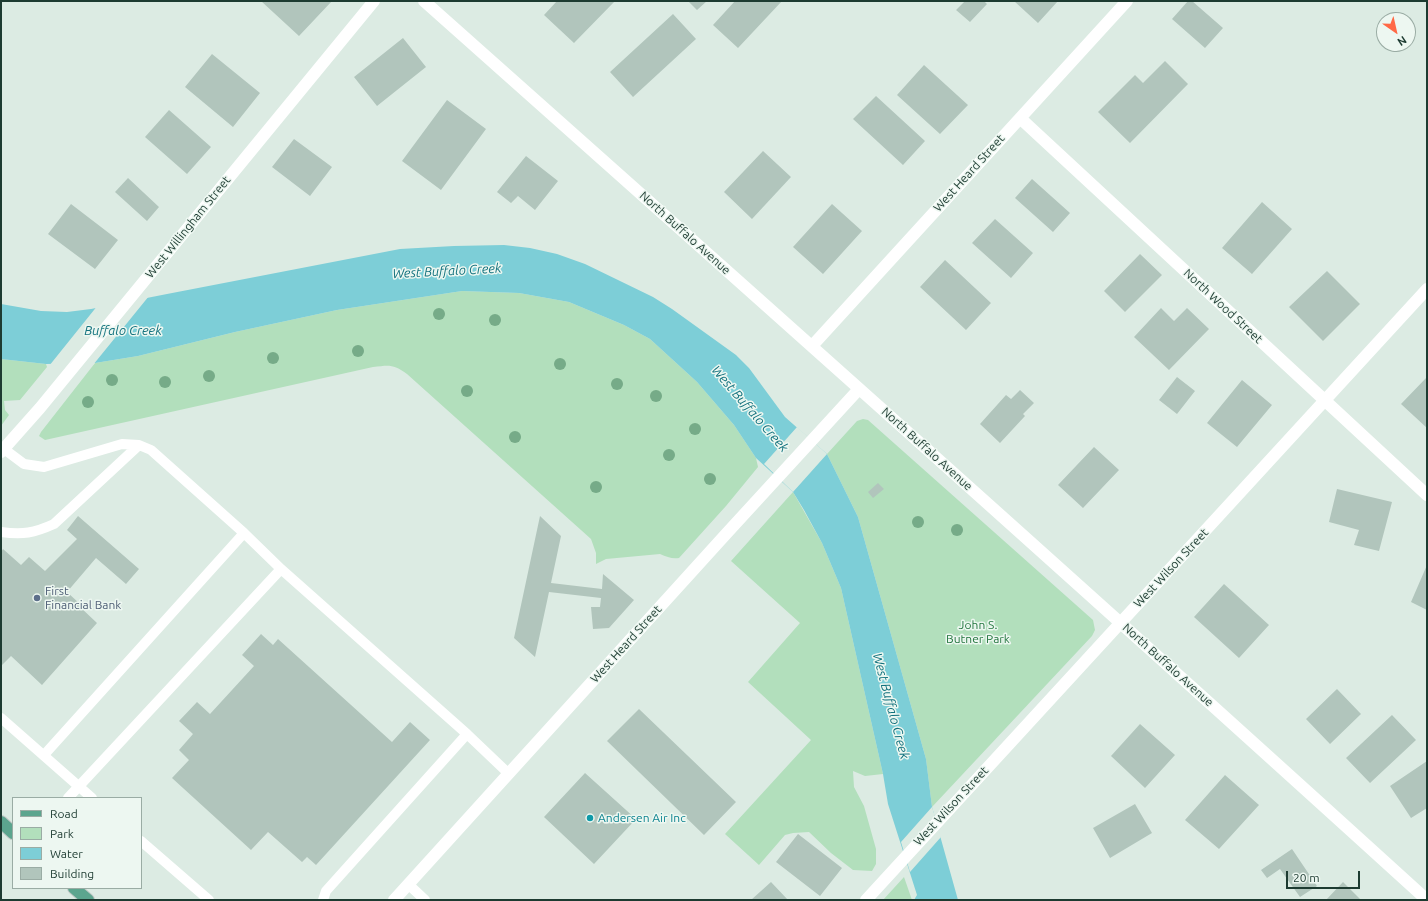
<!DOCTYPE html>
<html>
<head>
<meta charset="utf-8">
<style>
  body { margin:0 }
  #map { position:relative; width:1428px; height:901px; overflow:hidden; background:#dcebe3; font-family:Ubuntu,sans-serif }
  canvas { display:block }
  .frame { position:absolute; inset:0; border:2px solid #1d3b31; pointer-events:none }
  .legend { position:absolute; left:12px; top:797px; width:130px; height:92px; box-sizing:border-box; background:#edf7f1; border:1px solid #9aaca4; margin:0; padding:5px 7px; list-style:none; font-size:12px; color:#1d3b31 }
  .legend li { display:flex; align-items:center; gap:8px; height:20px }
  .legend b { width:20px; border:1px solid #9aaca4 }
  .north { position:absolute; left:1376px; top:12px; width:40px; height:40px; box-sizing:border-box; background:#edf7f1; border:1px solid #9aaca4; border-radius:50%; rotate:146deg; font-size:11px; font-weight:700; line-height:16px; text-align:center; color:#1d3b31 }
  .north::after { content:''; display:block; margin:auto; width:14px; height:18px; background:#ff6946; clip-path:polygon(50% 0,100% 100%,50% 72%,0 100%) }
  .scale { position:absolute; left:1286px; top:871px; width:74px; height:18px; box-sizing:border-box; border:2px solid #1d3b31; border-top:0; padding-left:5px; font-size:12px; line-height:14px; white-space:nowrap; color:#1d3b31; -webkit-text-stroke:3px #edf7f1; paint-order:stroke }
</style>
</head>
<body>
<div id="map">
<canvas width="1428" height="901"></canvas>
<div class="frame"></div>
<ul class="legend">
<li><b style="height:5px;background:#5ca58e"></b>Road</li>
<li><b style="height:11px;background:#b2dfbc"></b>Park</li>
<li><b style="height:11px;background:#7dced7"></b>Water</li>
<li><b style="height:11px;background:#b1c5bc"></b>Building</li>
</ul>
<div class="north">N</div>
<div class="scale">20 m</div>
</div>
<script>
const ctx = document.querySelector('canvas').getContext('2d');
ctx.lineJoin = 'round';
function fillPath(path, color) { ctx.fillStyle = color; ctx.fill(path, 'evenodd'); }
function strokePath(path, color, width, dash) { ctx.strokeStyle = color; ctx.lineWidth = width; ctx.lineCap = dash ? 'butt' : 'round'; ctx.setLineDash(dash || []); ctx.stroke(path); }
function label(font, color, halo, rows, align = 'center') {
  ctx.font = font + ' Ubuntu,sans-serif'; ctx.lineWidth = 3; ctx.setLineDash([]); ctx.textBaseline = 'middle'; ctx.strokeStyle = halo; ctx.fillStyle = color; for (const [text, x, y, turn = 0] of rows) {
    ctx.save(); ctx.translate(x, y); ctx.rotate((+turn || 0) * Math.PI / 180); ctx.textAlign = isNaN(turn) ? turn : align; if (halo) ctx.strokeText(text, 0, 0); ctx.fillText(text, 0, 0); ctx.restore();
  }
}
const green = new Path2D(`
  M462 291 519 293 569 302 624 325 650 339 697 382 734 425 756 458 758 467 726 506 679 558C672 559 667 557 660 554L606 559 596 564V553L591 539 407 374C393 364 390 365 373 367L45 440 39 436 41 432 95 363 138 356 235 332 337 310Z
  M1 359 46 364 47 367 20 400 4 401 5 410 9 415 1 426Z
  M863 419 868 420 1093 620 1095 630 1092 636 932 807 926 759 858 517 827 454 857 421Z
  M793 492 822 543 841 588 883 774 865 776 853 771 854 787 864 806 876 849V864L872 871 853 870 831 853 809 832 793 833 785 835 759 865 725 834 811 740 748 682 800 623 731 561Z
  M904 877 912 900H883Z`);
const water = new Path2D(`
  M504 245 530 248 557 254 585 264 653 297 672 309 736 355 749 368 785 417 827 454 858 517 926 759 932 807 958 900H914L917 895 888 804 883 774 841 588 822 543 804 510 793 492 756 458 734 425 697 382 650 339 624 325 569 302 519 293 462 291 337 310 235 332 138 356 95 363 46 364 1 359V304L41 311 67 312 91 309 167 294 400 249 454 246Z`);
const pier = new Path2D(`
  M149 296 93 365 49 366 98 305Z
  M797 427 827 454 793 492 764 464Z
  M932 807 941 837 910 872 901 842Z`);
const building = new Path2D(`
  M261 1H332L299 36Z
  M557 1H615L574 43 544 15Z
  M688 1H707L697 10Z
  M735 1H782L738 48 713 25Z
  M965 1H984L987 4 970 22 956 10Z
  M1014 1H1058L1038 23Z
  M1188 1H1192L1223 28 1205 48 1172 19Z
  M673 14 696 39 633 97 610 72Z
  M403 38 426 67 377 106 354 77Z
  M212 54 260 93 233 127 185 87Z
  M1165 61 1188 84 1130 143 1098 112 1135 75 1143 83Z
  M924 65 968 105 940 134 897 95Z
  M876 96 925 141 903 165 853 119Z
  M447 100 486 129 441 190 402 161Z
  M169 110 211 147 187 174 145 137Z
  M294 139 332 167 310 196 272 167Z
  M763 151 791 177 752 219 724 192Z
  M526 156 558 181 535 210 518 196 511 203 497 192Z
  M128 178 159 207 147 221 115 192Z
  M1032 179 1070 213 1053 232 1015 198Z
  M1262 202 1292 229 1252 274 1222 248Z
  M71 204 118 240 95 269 48 234Z
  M832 204 862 231 823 274 793 247Z
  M995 219 1033 253 1011 278 972 243Z
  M1140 254 1162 275 1125 312 1104 291Z
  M945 260 991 303 966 330 920 287Z
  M1327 271 1360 304 1323 341 1289 307Z
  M1161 308 1174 321 1187 308 1209 329 1169 370 1134 337Z
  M1177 377 1195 391 1177 414 1159 400Z
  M1427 377V428L1401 404Z
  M1242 380 1272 405 1237 447 1207 423Z
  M1020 390 1034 403 1023 414 1025 416 1000 443 980 424 1006 395 1011 399Z
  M1094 447 1119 470 1083 508 1058 485Z
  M878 483 884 489 873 498 868 492Z
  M1337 489 1392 502 1379 551 1354 545 1359 530 1329 522Z
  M78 516 139 569 126 584 96 558 67 592 80 604 79 606 97 623 42 685 11 656 1 666V552L3 549 21 565 29 557 45 571 77 539 67 530Z
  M540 516 561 536 551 583 602 589 603 574 634 600 609 628 593 629 591 607H600L601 598 549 592 535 657 514 638Z
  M1427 565V610L1411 602Z
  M1224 584 1269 625 1239 658 1194 617Z
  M261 634 273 645 278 639 392 742 410 722 430 740 316 865 307 857 302 862 268 832 251 850 172 778 189 760 179 750 193 734 179 721 197 702 210 714 254 666 242 655Z
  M1337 689 1361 714 1330 744 1306 719Z
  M639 709 736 802 704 835 607 741Z
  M1392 715 1416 740 1370 783 1346 758Z
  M1140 724 1175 755 1145 788 1111 756Z
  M1427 761V808L1411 818 1390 786Z
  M585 773 636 819 594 864 544 817Z
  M1225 775 1259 805 1219 849 1185 820Z
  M1135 804 1152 833 1110 858 1093 828Z
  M798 834 842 868 820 896 776 862Z
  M1292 849 1317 886 1300 897 1280 869 1267 878 1261 870Z
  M771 882 788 900H751Z
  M1343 882 1361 900H1326Z`);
const lane = new Path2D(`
  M4 449 24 464 44 467 122 444 139 445 151 450 244 533 281 569 467 734 509 774
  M1 532C23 535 34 533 54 524L139 445
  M1 718 92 798
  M44 755 244 533
  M68 798 281 569
  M141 841 209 900
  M408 884 425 900
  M323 900 326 891 467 734`);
const street = new Path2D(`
  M424 1C759 299 1095 598 1427 900
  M1020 118 1427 495
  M812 346 1127 1
  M1 452 40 408 374 1
  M394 900 726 534 859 389
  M866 900 1427 289`);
const primary = new Path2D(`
  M1 822 13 833
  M74 888 88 900`);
const trees = [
  [439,314],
  [495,320],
  [358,351],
  [273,358],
  [560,364],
  [209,376],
  [112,380],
  [165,382],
  [617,384],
  [467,391],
  [656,396],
  [88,402],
  [695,429],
  [515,437],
  [669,455],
  [710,479],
  [596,487],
  [918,522],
  [957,530]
];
const markers = [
  [37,598,4,"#5c6f8a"],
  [590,818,4,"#0f9aa8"]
];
const streetNames = [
  ["West Heard Street",969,173,-48],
  ["West Willingham Street",188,227,-51],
  ["North Buffalo Avenue",685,233,42],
  ["North Wood Street",1223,306,43],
  ["North Buffalo Avenue",927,449,42],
  ["West Wilson Street",1171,568,-47],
  ["West Heard Street",626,644,-48],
  ["North Buffalo Avenue",1168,665,42],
  ["West Wilson Street",951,806,-47]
];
const serviceNames = [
  ["First",45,591],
  ["Financial Bank",45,605]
];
const parkNames = [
  ["John S.",978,625],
  ["Butner Park",978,639]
];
const cultureNames = [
  ["Andersen Air Inc",598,818]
];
const waterNames = [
  ["West Buffalo Creek",447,271,-3],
  ["Buffalo Creek",123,331],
  ["West Buffalo Creek",750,409,49],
  ["West Buffalo Creek",891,706,75]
];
fillPath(green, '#b2dfbc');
fillPath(water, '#7dced7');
fillPath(pier, '#dcebe3');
fillPath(building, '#b1c5bc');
strokePath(primary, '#c0c8c5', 14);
strokePath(lane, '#fff', 10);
strokePath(street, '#fff', 12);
strokePath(primary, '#5ca58e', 12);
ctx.fillStyle = '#76ab88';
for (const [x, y] of trees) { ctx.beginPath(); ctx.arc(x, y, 6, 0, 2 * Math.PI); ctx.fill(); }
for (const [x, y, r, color] of markers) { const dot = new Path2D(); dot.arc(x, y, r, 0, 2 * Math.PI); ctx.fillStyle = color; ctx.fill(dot); strokePath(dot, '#edf7f1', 1.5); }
label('12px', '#1d3b31', '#edf7f1', streetNames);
label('12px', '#4e5e75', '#edf7f1', serviceNames, 'left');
label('12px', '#23763e', '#edf7f1', parkNames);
label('12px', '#0d838f', '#edf7f1', cultureNames, 'left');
label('italic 13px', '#11717d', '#edf7f1', waterNames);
</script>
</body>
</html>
